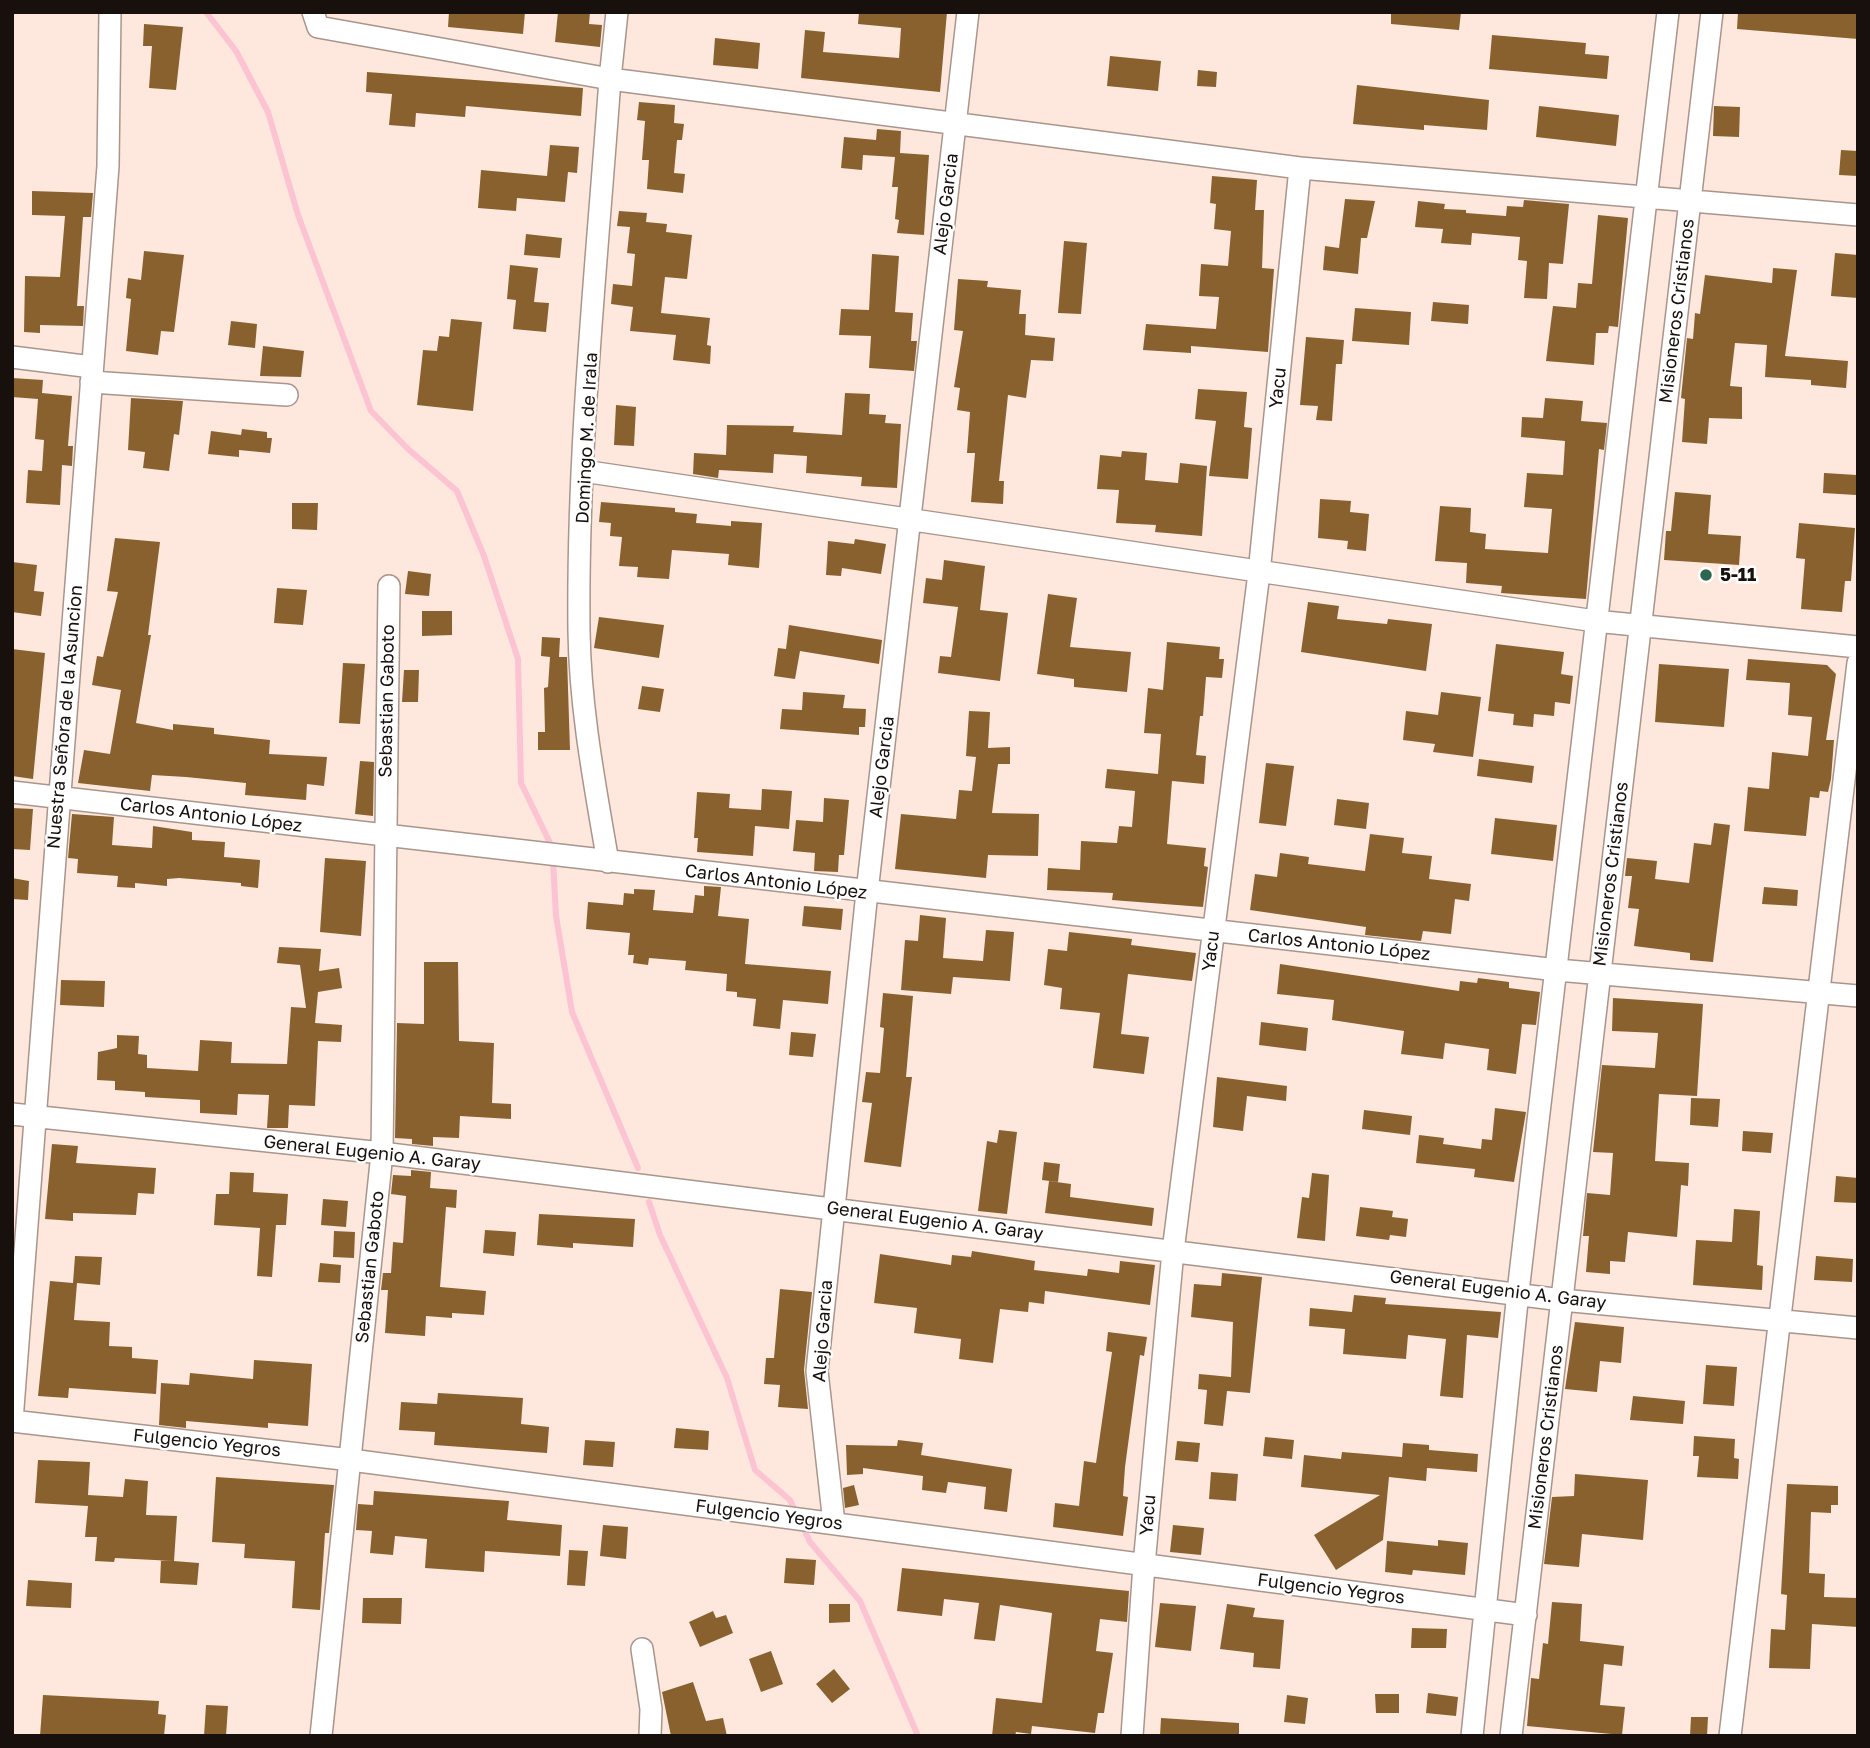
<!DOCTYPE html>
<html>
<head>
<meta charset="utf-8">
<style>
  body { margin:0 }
  #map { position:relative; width:1870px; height:1748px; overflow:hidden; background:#fee8de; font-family:"Golos Text",sans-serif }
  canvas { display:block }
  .frame { position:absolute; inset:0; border:14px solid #17100d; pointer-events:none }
</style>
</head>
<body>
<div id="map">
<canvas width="1870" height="1748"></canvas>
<div class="frame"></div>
</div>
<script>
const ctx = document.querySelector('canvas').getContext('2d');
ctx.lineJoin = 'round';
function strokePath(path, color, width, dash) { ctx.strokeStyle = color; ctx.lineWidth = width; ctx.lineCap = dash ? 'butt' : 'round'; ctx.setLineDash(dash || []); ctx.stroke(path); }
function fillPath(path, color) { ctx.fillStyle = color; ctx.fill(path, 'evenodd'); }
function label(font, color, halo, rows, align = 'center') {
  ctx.font = font + ' "Golos Text",sans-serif'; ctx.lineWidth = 5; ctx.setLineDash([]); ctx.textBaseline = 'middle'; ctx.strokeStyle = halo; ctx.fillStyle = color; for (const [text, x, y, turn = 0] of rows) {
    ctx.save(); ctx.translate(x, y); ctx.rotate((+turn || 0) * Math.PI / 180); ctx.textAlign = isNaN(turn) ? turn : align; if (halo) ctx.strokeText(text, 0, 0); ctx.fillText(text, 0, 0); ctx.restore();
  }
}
const stream = new Path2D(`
  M206 12 236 51 268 112 298 215 371 411 408 449 457 491 484 556 518 659 521 783 553 849
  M553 860 556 916 572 1012 638 1168
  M649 1202 660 1235 727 1378 755 1470 790 1500 797 1515
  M802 1525 810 1542 860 1601 918 1736`);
const building = new Path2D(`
  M449 12H525L523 34 448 27Z
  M558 12H590L589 24 602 25 600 47 555 42Z
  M859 12H947L940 92 801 78 805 30 825 32 823 52 899 58 901 28 858 24Z
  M1391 12H1461L1459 30 1391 24Z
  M1738 12H1858V39L1737 29Z
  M144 24 183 27 176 90 149 88 152 46H143Z
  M1492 35 1586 43 1585 54 1609 56 1607 79 1489 69Z
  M715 38 760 43 758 69 713 65Z
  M1110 56 1161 61 1158 91 1107 86Z
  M1198 70 1217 72 1216 87 1197 86Z
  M367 72 583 88 581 116 466 106 465 117 416 113 415 127 389 125 392 94 366 92Z
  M1357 85 1489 100 1487 130 1424 125V130L1353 124Z
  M639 102 675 105 674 123 684 124 682 140H677L674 173 685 174 683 193 647 189 649 160H642L645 121 637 120Z
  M1539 106 1619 115 1616 146 1536 137Z
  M1714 106 1740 107 1739 137 1713 136Z
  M877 129 901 131 900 153 929 155 924 235 897 233 899 220 895 219 898 187H892L895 157 863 155 862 170 841 168 844 137 876 140Z
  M550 145 579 147 577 173 568 172 565 202 517 198 516 211 478 208 481 170 547 176Z
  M1841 150 1858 151V176L1839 175Z
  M1212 176 1257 180 1255 210H1264L1262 268 1274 269 1268 352 1191 346V353L1143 350 1146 324 1216 329 1219 297 1199 296 1201 264 1228 266 1231 231 1214 229 1216 204 1210 203Z
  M32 191 93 193 91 217H83L77 306H84L83 326 40 325V333L24 332 25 276 60 277 65 216 32 215Z
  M1345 199 1375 201 1367 238H1361L1358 274 1323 270 1325 246 1339 248Z
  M1524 200 1569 204 1563 264 1549 263 1547 299 1524 298 1527 261 1518 260 1520 237 1472 233 1471 245 1441 243 1443 229 1415 227 1418 201 1445 204 1444 209 1466 210V213L1506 216 1507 206 1523 207Z
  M619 211 647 213 646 222 667 224 666 232 692 235 687 279 665 277 661 313 710 318 707 345 711 346 710 364 673 360 676 335 630 331 633 307 611 304 613 284 632 286 635 254 627 253 630 227 617 226Z
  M1598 215 1628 218 1618 327 1609 326 1608 333H1596L1594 365 1546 361 1553 306 1576 308 1578 283 1592 284Z
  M526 234 562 238 560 258 524 255Z
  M1064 241 1087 243 1081 314 1058 313Z
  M144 251 184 255 174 332 161 331 158 355 126 351 131 299 126 298 128 278 141 280Z
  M1835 253 1858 255V298L1831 296Z
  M872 254 899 256 895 312 913 313 911 341H917L914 371 869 368 871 336 839 335 841 309 869 310Z
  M510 265 538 268 534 302 549 303 546 332 513 329 516 300 507 299Z
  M1773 268 1797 270 1785 356 1848 361 1846 388 1811 385V380L1765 377 1767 345 1735 343 1730 386 1742 387V419L1709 418 1707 444 1682 442 1685 399 1681 398 1687 338 1693 339 1695 313 1700 314 1705 275 1772 283Z
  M958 279 988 281 987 287 1021 290 1019 314H1026L1025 335 1055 338 1053 361 1031 360 1026 398 1008 395 999 481H1004L1003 504 971 502 975 453H967L970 412 957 410 960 388 954 387 963 331 954 330Z
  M1433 302 1469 305 1468 324 1431 321Z
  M1355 308 1411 312 1409 345 1352 341Z
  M451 319 482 322 473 411 417 405 423 350 437 351 439 336 449 337Z
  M231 321 257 324 255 348 228 345Z
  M1306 337 1344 340 1342 364H1336L1332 421 1316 420 1318 406 1300 405Z
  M263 346 304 351 301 377 260 376Z
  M12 378 43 380 42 393 72 396 68 446H73L72 466 62 465 60 505 26 503 28 470 42 471 44 440 35 439 38 399 12 397Z
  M1198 389 1247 392 1244 427 1252 428 1248 479 1209 476 1216 421 1195 419Z
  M845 393 870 394 869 414 886 415 885 423 901 424 897 488 861 486 862 477 806 473 807 456 774 454 773 473 719 470 718 478 693 474 694 453 726 455 727 425 794 426 793 432 842 435Z
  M131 398 183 401 179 435 174 434 169 471 143 468 145 452 128 450Z
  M1545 398 1583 401 1581 421 1607 423 1604 450 1599 449 1586 599 1501 593 1502 586 1466 583 1467 563 1435 561 1440 506 1471 508 1470 532 1486 534 1485 549 1548 553 1552 509 1524 507 1527 473 1563 475 1565 441 1521 437 1522 417 1543 418Z
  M616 405 636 407 634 446 614 445Z
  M242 429 267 432V438H272L270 453 239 450V457L208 454 211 431 241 435Z
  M1122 451 1147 453 1145 480 1178 483 1180 463 1207 466 1202 536 1155 532 1156 525 1116 523 1119 490 1097 489 1100 455 1121 457Z
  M1824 473 1857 475 1856 495 1823 493Z
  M1675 492 1711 495 1708 534 1741 536 1739 565 1664 560 1666 531H1671Z
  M1320 499 1351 501 1350 512 1369 514 1366 551 1347 549 1348 541 1318 538Z
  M601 502 675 508V512L697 514 696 523 731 526V521L762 523 759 568 728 565 729 554 672 550 669 579 637 577 638 567 619 566 622 537 610 536 611 523 599 522Z
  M292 503H318L317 530 292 529Z
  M1799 523 1855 528 1851 581H1845L1842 612 1801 609 1805 559 1796 558Z
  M115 538 160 542 148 635H151L136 723 173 730V724L214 728V734L270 740 269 754 327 757 324 786 307 784 306 800 245 795 246 783 186 777 152 775 150 791 78 783 84 750 110 754 121 690 92 685 97 656 103 657 118 592 107 591Z
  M855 539 886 544 881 574 842 568 841 576 826 575 828 541 854 544Z
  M944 560 985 566 980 610 1008 613 1000 681 938 673 940 656 951 657 958 607 923 603 926 578 942 580Z
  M12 562 37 565 34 591 44 592 41 616 12 612Z
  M408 571 431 574 429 596 405 594Z
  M277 588 307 590 303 625 274 623Z
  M1048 594 1077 598 1070 647 1131 652 1127 692 1074 687V679L1037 674Z
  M1308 602 1339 606 1337 619 1387 624 1388 619 1432 624 1426 671 1301 652Z
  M422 611H452V635L422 636Z
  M599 617 664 625 659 658 594 648Z
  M789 625 882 640 879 664 800 651 795 679 774 676 778 648 786 649Z
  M542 637 560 638 559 657H555H567L570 750H538V732H545L544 688 548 687 550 657 541 656Z
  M1167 642 1220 647 1219 659H1224L1222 678 1206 677 1203 716H1200L1196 755 1206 756 1204 784 1172 781 1167 844 1206 848 1204 866 1208 867 1203 907 1112 900 1113 893 1047 890 1048 868 1080 870 1081 841 1117 843 1119 826 1132 827 1135 791 1105 788 1107 769 1158 774 1161 734 1144 733 1148 688 1163 690Z
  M1496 644 1564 652 1561 674 1573 676 1570 704 1555 702 1554 716 1534 714 1533 727 1513 725 1514 714 1488 711Z
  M12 649 45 653 33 779 12 776Z
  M1748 659 1827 665 1836 674 1826 740H1834L1831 779 1828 792 1820 791 1819 798 1810 797 1806 836 1744 831 1748 787 1769 789 1772 752 1808 756 1812 717 1788 715 1790 683 1746 680Z
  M343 663 365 664 360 724 339 723Z
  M1659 664 1729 669 1724 727 1655 722Z
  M404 670H419L418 702H402Z
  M642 686 664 689 660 712 638 709Z
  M803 692 845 695 843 708 866 709 865 727H859V735L780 729 782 709 802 710Z
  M1441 692 1481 697 1473 757 1433 752 1435 744 1403 740 1406 711 1438 715Z
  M969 711 990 712 988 748 1010 747V764H998L992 813 1039 814 1038 856 988 855 986 878 895 869 901 814 956 819 959 790 972 791 976 757 966 756Z
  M1479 759 1534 766 1532 783 1477 776Z
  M360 761 374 762 373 816 355 814Z
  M1266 763 1294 766 1286 826 1259 823Z
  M762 789 792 791 789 829 755 826 753 856 697 852 698 838H694L697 792 730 794 729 808 761 810Z
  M824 798 849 800 844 855H839L838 872 814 871 815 853 793 851 796 820 823 822Z
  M1337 799 1369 803 1366 829 1334 825Z
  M12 808 33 809 30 850 12 849Z
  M72 814 114 817 112 845 152 848 153 826 192 832V840L225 842 224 857 260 860 258 888 241 886V883L179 878 167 879V886L135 883V888L117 887 118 876 77 873 78 859 68 858Z
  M1495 818 1557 825 1553 861 1491 854Z
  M1714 823 1730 825 1713 962 1690 960V953L1634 946 1639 909 1628 908 1632 876H1625L1627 858 1657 861 1655 879 1689 883 1694 843 1711 845Z
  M1370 834 1404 838 1402 853 1432 856 1429 879 1471 884 1469 901 1455 899 1451 934 1423 931 1421 941 1365 935 1366 927 1250 910 1255 874 1277 877 1280 853 1309 857 1308 864 1365 871Z
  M325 858 366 861 361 936 320 932Z
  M12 878 29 881 28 900 12 899Z
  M704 886 721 887 718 916 749 919 745 964 831 971 828 1004 783 1000 780 1029 753 1026 756 999 737 997V992L726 991 727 974 685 970 686 961 649 958 648 965 633 963 634 955H628L630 933 586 929 588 902 623 905 624 893 634 894V889L655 890 653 910 693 913 695 895 704 896Z
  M1764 887 1798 890 1797 906 1762 904Z
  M804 906 843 909 841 930 802 926Z
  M920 915 946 918 943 958 983 961 986 930 1014 932 1010 981 953 977 951 994 901 990 905 940 918 941Z
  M1069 932 1132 939 1131 945 1196 953 1192 981 1128 974 1121 1034 1149 1037 1144 1074 1093 1068 1100 1013 1060 1009 1062 988 1044 985 1048 949 1067 951Z
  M279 947 321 949 319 971 339 968 342 988 318 992 315 1023 342 1025 341 1042 318 1041 315 1106 289 1105 288 1128H267L269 1095 238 1094 237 1115 200 1113V1100L145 1097V1092L115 1090V1081L97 1080 98 1052 117 1048V1035L139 1036 138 1054 147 1055V1068L198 1071 200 1040 232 1042 231 1063 287 1064 291 1007 306 1008 300 965 277 963Z
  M424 962H458L459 1041 494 1043 492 1103 511 1104V1119L460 1116 459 1138 433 1137V1146L412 1144V1139L395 1138 397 1023 424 1024Z
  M1280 964 1459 991 1460 981 1477 983 1478 978 1509 982V988L1540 992 1536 1025 1522 1024 1516 1074 1487 1070 1489 1049 1445 1043 1443 1059 1401 1054 1404 1031 1332 1020 1334 1000 1277 994Z
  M61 980 105 981 104 1007 60 1005Z
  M883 993 913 996 906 1077H912L901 1167 864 1162 872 1103 862 1102 866 1072 880 1073 884 1028 880 1027Z
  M1613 998 1703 1004 1697 1096 1659 1094 1655 1161 1689 1163 1688 1186 1681 1185 1677 1237 1628 1232 1625 1262 1610 1261V1274L1586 1272 1589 1236H1583L1587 1193 1610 1195 1613 1153 1593 1152 1602 1065 1655 1068 1658 1033 1612 1031Z
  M1261 1022 1308 1028 1306 1051 1259 1045Z
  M791 1032 816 1034 813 1057 789 1055Z
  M1217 1077 1287 1086 1286 1101 1247 1096 1243 1131 1213 1127Z
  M1691 1098 1720 1099 1718 1127 1690 1125Z
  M1495 1108 1526 1112 1514 1182 1474 1177 1475 1169 1416 1163 1419 1135 1444 1138 1443 1144 1481 1149 1482 1139 1492 1140Z
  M1364 1110 1412 1116 1410 1135 1362 1129Z
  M999 1130 1017 1132 1007 1214 978 1211 987 1141 997 1143Z
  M1743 1131 1773 1133 1771 1153 1742 1151Z
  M52 1144 78 1146 76 1163 156 1168 154 1194 138 1193 136 1215 73 1213V1221L45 1219Z
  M1044 1162 1060 1164 1058 1182 1042 1180Z
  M411 1170 431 1172 430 1188 457 1190 456 1208 446 1207 440 1287 486 1291 484 1315 452 1313V1318L426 1316 425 1336 385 1333 388 1290H381L383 1273H391L393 1242 403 1243 406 1196 391 1194 393 1175 411 1176Z
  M230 1172 254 1173 253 1192 288 1194 286 1225H276L272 1277 257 1276 260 1228 214 1225 216 1194H229Z
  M1312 1173 1329 1175 1325 1241 1297 1238 1302 1197 1309 1198Z
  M1836 1176 1858 1178V1203L1834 1202Z
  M1049 1181 1071 1184 1070 1197 1154 1208 1152 1226 1045 1213Z
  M323 1199 348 1201 346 1227 321 1225Z
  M1360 1207 1393 1211 1392 1217 1408 1219 1406 1237 1390 1235 1389 1240 1356 1236Z
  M1734 1209 1760 1211 1757 1265 1763 1266 1762 1290 1693 1285 1696 1240 1732 1242Z
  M539 1214 635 1219 633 1247 573 1243V1248L537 1245Z
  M485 1230 516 1232 514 1256 483 1253Z
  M334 1231 355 1232 354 1258 333 1257Z
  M972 1251 1035 1261 1034 1270 1087 1276 1088 1269 1119 1273 1120 1261 1155 1265 1150 1305 1045 1291 1044 1304 1029 1302 1028 1312 1000 1309 993 1363 959 1359 961 1339 914 1333 917 1308 874 1303 880 1254 951 1265 952 1255 971 1257Z
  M75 1256 102 1257 100 1285 77 1283 74 1320 110 1322 109 1346 132 1347V1358L158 1360 156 1394 69 1388 68 1398 38 1396 50 1281 73 1283Z
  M1816 1256 1853 1259 1852 1282 1814 1280Z
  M320 1263 341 1265 340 1283 318 1282Z
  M1222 1273 1262 1277 1250 1393 1227 1391 1223 1426 1204 1424 1207 1390 1198 1389 1199 1374 1231 1377 1233 1322 1191 1317 1194 1284 1221 1286Z
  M780 1289 812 1292 804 1370 808 1409 778 1407 780 1385 764 1384 766 1358H774Z
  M1354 1295 1386 1298 1385 1304 1501 1312 1498 1338 1467 1335 1463 1398 1440 1396 1446 1339 1408 1335 1406 1359 1343 1354 1345 1329 1309 1326 1310 1308 1352 1312Z
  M1575 1322 1624 1327 1621 1363 1600 1361 1597 1392 1565 1389Z
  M1108 1332 1147 1337 1144 1356 1140 1355 1125 1467 1123 1496 1128 1497 1123 1536 1053 1527 1055 1503 1079 1506 1084 1461 1096 1463 1112 1352 1106 1351Z
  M254 1360 312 1364 308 1426 268 1423V1428L186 1421V1428L159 1425 161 1383 189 1385 190 1373 253 1379Z
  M1706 1365 1737 1367 1734 1406 1703 1404Z
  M438 1393 523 1398 521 1424 549 1427 547 1453 434 1445 435 1432 399 1430 401 1402 437 1404Z
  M1633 1396 1685 1401 1683 1424 1630 1420Z
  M676 1428 709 1431 708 1450 674 1448Z
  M1694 1436 1735 1439 1734 1458 1739 1459 1738 1479 1697 1477 1699 1456H1693Z
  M1265 1437 1294 1440 1292 1459 1263 1456Z
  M585 1440 615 1442 613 1467 583 1465Z
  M898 1440 923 1443 921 1455 1012 1469 1007 1512 984 1509 986 1487 948 1482 946 1493 922 1490 923 1476 863 1468V1474L847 1475 846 1445 897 1446Z
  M1177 1441 1200 1443 1198 1462 1175 1460Z
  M1403 1443 1429 1445V1450L1478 1454 1477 1472 1427 1468 1426 1481 1389 1477 1383 1540 1336 1570 1314 1535 1380 1495 1301 1487 1304 1455 1341 1459 1342 1452 1402 1457Z
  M38 1460 90 1462 88 1495 123 1497 125 1479 148 1481 146 1515 177 1516 174 1561 115 1558 114 1562 95 1561 97 1537H85L88 1506 35 1503Z
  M1211 1472 1238 1474 1236 1501 1209 1499Z
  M1575 1474 1648 1480 1643 1540 1582 1534 1579 1567 1544 1564 1552 1497 1574 1496Z
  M216 1477 334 1485 329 1533H325L320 1610 292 1608 295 1561 244 1558 245 1544 212 1542Z
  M1787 1484 1838 1486V1505H1831V1513L1811 1512 1809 1573 1825 1574 1824 1597 1858 1598V1627L1812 1624 1810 1669 1769 1668 1771 1629 1785 1630 1787 1595 1781 1594Z
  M854 1485 859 1505 845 1508 843 1488Z
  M374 1491 509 1501 507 1520 562 1525 560 1556 485 1551 484 1572 425 1568 427 1539 395 1536 393 1555 370 1553 372 1531 356 1530 358 1504 373 1505Z
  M603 1525 628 1527 626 1559 600 1556Z
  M1173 1525 1204 1528 1201 1555 1170 1552Z
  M1438 1540 1468 1543 1465 1575 1413 1570 1412 1575 1385 1572 1387 1541 1438 1546Z
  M569 1550 588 1551 585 1586 567 1585Z
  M786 1558 816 1560 814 1585 784 1583Z
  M161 1560 199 1563 197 1585 160 1583Z
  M902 1568 1129 1591 1127 1622 1100 1619 1096 1651 1113 1653 1104 1713H1098L1095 1733 1032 1726 1031 1734 1016 1732 1015 1736H992L996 1698 1042 1703 1052 1613 1000 1605 995 1641 974 1639 979 1603 944 1599 942 1616 897 1611Z
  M28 1580 72 1583 71 1608 26 1606Z
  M363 1598H402L401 1624 362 1623Z
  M1552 1602 1582 1604 1580 1641 1624 1646 1622 1666 1604 1664 1600 1705 1625 1707 1622 1735 1527 1726 1531 1678 1539 1679 1543 1643 1548 1644Z
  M1160 1603 1196 1606 1191 1651 1155 1647Z
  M829 1604H850V1622L829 1623Z
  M1227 1604 1255 1608 1253 1617 1284 1620 1280 1669 1253 1667 1254 1653 1220 1649Z
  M713 1611 716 1618 726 1615 733 1633 700 1647 689 1622Z
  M1412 1628 1447 1629 1446 1648H1411Z
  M771 1651 783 1684 761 1692 749 1659Z
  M834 1669 850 1689 832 1703 816 1684Z
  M693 1682 706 1721 723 1718 727 1736H671L662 1692Z
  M1428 1693 1458 1697 1456 1716 1426 1713Z
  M1375 1694H1399V1713H1376Z
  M43 1695 159 1701 158 1714 166 1715 164 1736H40Z
  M1287 1695 1308 1698 1305 1724 1284 1722Z
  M206 1705 228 1706 226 1736H204Z
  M1691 1717H1708L1707 1736H1690Z
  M1161 1718 1239 1723V1736H1160Z`);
const minor = new Path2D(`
  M110 12 108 166 12 1421 351 1460 1526 1615
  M313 12 318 27 610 79 1300 168 1858 215
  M12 357 92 367
  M91 382 287 395
  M583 471 1595 621 1858 647
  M12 792 1557 970 1858 996
  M608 862C595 786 580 709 579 631 577 447 597 262 610 79L617 12
  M12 1114 382 1153 1562 1300 1858 1328
  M834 1523 817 1371 867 892 968 12
  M642 1649 651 1709 650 1736
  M321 1736 382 1153 389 586
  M1132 1736 1144 1565 1173 1251 1259 573 1300 168
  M1472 1736 1518 1292 1668 12
  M1511 1736 1712 12
  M1730 1736 1858 663`);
const markers = [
  [1706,575,7,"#2d6750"]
];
const streetNames = [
  ["Alejo Garcia",946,204,-83],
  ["Misioneros Cristianos",1677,311,-83],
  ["Yacu",1278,388,-84],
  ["Domingo M. de Irala",587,438,-87],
  ["Sebastian Gaboto",387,701,-89],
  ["Nuestra Señora de la Asuncion",65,717,-85],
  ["Alejo Garcia",882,767,-83],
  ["Carlos Antonio López",211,815,7],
  ["Misioneros Cristianos",1611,874,-83],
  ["Carlos Antonio López",776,882,7],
  ["Carlos Antonio López",1339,945,6],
  ["Yacu",1211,951,-83],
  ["General Eugenio A. Garay",372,1153,6],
  ["General Eugenio A. Garay",935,1221,7],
  ["Sebastian Gaboto",370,1267,-84],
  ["General Eugenio A. Garay",1498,1290,7],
  ["Alejo Garcia",823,1331,-86],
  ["Misioneros Cristianos",1546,1437,-83],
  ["Fulgencio Yegros",207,1443,6],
  ["Fulgencio Yegros",769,1515,7],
  ["Yacu",1148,1515,-85],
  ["Fulgencio Yegros",1331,1589,7]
];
const poiNames = [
  ["5-11",1720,575]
];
strokePath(stream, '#fcc3d3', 6);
fillPath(building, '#89612e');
strokePath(minor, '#a9958c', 24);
strokePath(minor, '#fff', 21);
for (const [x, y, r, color] of markers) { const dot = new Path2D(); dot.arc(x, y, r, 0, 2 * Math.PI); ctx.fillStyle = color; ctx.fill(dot); strokePath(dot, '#fff', 2.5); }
label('18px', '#17100d', '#fff', streetNames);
label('bold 18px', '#17100d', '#fff', poiNames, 'left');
</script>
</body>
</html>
